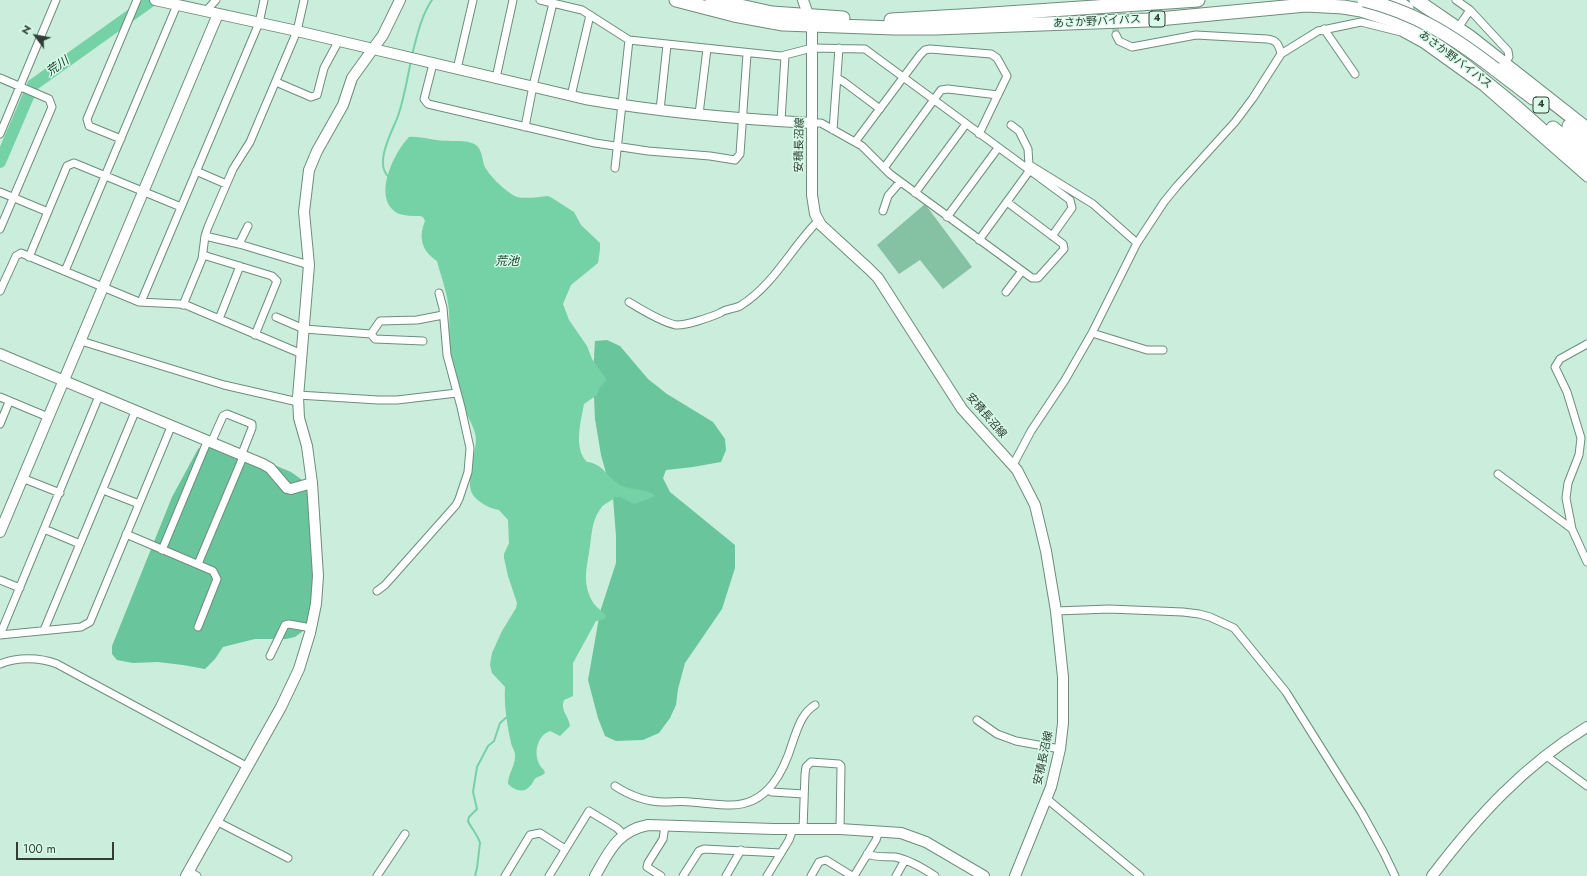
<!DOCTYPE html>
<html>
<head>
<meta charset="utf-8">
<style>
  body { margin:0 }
  #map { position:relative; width:1587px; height:876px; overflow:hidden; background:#cbeddb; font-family:Jost,sans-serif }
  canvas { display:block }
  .north { position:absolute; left:16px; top:16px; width:40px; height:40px; -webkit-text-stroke:3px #d8fae8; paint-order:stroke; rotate:302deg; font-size:11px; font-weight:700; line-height:16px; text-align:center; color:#303e37 }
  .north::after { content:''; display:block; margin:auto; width:14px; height:18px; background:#303e37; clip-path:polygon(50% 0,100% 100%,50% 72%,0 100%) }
  .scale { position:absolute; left:16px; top:842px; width:98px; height:18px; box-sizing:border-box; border:2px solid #303e37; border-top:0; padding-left:5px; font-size:12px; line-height:14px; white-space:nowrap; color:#303e37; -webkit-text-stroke:3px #d8fae8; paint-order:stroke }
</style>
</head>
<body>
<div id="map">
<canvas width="1587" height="876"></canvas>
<div class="north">N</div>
<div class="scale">100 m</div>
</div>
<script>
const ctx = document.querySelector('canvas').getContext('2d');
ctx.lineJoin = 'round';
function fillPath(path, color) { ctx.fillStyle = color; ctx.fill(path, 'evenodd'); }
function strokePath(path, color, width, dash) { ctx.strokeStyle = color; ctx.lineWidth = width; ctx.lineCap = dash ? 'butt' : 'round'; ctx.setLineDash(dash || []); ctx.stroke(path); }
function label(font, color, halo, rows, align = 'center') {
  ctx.font = font + ' Jost,"Noto Sans JP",sans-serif'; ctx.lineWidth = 3; ctx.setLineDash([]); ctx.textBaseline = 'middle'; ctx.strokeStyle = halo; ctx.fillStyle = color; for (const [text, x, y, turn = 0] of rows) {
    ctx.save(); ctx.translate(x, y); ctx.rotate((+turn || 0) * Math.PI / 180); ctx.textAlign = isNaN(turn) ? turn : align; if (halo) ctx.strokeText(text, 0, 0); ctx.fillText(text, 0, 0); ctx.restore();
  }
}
const green = new Path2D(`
  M925 204 972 267 943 289 920 260 899 274 877 245Z`);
const forest = new Path2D(`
  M607 340 620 346 648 379 667 394 713 422 725 439 726 450 721 462 693 467 666 470 663 478 670 492 735 545V568L722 609 685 663 678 689 676 705 670 718 659 733 643 740 616 741 605 736 598 718 588 680 600 612 616 563V536L613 498 601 455 595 419 593 375 595 341Z
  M208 442 221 443 291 472 305 482C314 530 316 580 307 628L295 637 286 639H255L223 647 215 659 205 669 183 665 158 662 133 663 117 660 112 654V646L172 497 198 449Z`);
const water = new Path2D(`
  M409 137C419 136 427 139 436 140 447 142 468 139 476 145 482 150 482 158 484 165 488 175 507 193 517 197 526 199 539 197 548 196L552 198 574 212 581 225 600 243V249L598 263 571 285 563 304 569 320 587 346 592 359 607 380 600 387 597 395 584 404C581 421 573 448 587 462 602 463 608 478 620 485 632 491 646 488 656 496L634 504 620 497H615C611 502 604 503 601 508 592 520 592 532 590 546 587 568 581 583 594 604 597 608 602 611 606 615L605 619 602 620 596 621 573 663V696L564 700C560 711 569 716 570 726L560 736 550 731C535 736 532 760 544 770L545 773C542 776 539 776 536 778 533 780 533 784 530 786 524 794 514 790 508 784 508 774 515 766 515 757 516 752 512 748 511 743 507 724 504 706 505 687L492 673 490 665 492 653 502 631 516 608 517 603 508 576 504 558V554L509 543 508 520 499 510C490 509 478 502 473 495 465 482 475 455 476 441 476 430 470 422 466 412 460 396 456 374 451 356 448 342 450 326 449 311 448 294 441 277 437 261 422 251 418 238 425 221L423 217 420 216C412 216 398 216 393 210 374 193 395 151 409 137Z`);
const stream = new Path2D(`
  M412 55C417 36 421 16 432 0
  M389 177C373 164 393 130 398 116 404 99 407 79 411 61
  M475 876 477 868 480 843C478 835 471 828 468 821L469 817 477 809 473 792 477 767 488 746 494 741 500 723 508 716`);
const river = new Path2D(`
  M0 162 33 85 152 0`);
const streetTunnel = new Path2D(`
  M1114 4 1116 35`);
const street = new Path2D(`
  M540 0 582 10 629 40 781 56 812 48 865 49 1070 200 1072 208 1052 236
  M1456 0 1470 10 1508 51 1509 57 1504 63
  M206 11 216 0
  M1458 28 1470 10
  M1324 29 1355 74
  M1116 35 1119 41 1132 47 1196 35 1267 39C1277 40 1279 45 1281 54
  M433 64 424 99 428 104 595 143 648 151 710 156 735 160 740 154 747 54
  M457 69 473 0
  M0 78 49 99 52 107 0 229
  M496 78 513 0
  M837 78 844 82 880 109
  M276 82 311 97 317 95 324 68 338 42
  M571 96 590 15
  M660 110 667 45
  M699 114 707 49
  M781 121 785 56
  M812 123H821L862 146 890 174 1032 278H1038L1064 249 1063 244 1007 202
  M1011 125 1019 131 1028 149 1029 165
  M525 127 533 86 553 3
  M833 130 839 48
  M0 134 56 0
  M121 139 89 126 87 119 137 0
  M855 142 920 55 925 50 930 49 991 54 997 58 1007 76 979 134
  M1026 167 1029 165 1033 167 1093 204 1137 243
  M615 168 629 40
  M884 168 941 90 948 89 998 95
  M196 171 226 184
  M0 192 48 212
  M915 193 966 124
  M883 211 888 196 900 182
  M947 217 998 148
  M205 236 239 244 309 265
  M979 240 1030 170
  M239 244 248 226
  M203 255 272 276 277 281 255 335
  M29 257 67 166 74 163 181 207
  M65 271 177 5
  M0 291 16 256 21 253 139 302 179 304 186 305 302 354
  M1006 292 1022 271
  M141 302 259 23 264 0
  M629 302C642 310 661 322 676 325 685 326 711 317 720 313 726 309 733 309 740 306 774 285 791 248 818 221
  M183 305 202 259 205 236 208 227 233 169 250 142 297 31 304 0
  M276 317 304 329 371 334
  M219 319 240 266
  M1092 333 1147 350H1163
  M371 334 380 321 417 320 443 315
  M371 334 375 339 423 341
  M81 341 224 385 298 402
  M1587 344 1560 359 1555 367 1567 392 1581 438 1579 455 1568 483 1566 498 1572 529 1587 562
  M298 395 378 400H397L457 393
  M0 397 48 417
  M0 424 9 402
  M211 443 223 416 227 414 252 424V428L241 456
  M1013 465 1031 431 1065 380 1092 333 1137 243 1164 202 1177 186 1235 122 1253 98 1281 54 1318 31 1361 22 1401 32 1423 44 1483 87 1587 178
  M1498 474 1572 529
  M22 478 60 493
  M103 490 139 504
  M44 529 80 544
  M126 534 213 571 217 579 198 627
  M162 550 207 442
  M198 564 243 457
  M0 580 20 588
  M377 591 385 585 456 505 459 499 468 472 470 448 461 407 447 355 443 308 439 293
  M1056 611 1109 609 1183 612 1199 614 1210 617 1234 628 1286 692 1362 813 1384 853 1395 876
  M44 630 135 412
  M0 635 81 627 90 622 171 427
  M0 635 99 396
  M270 656 285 625 289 624 311 628
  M0 664C17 657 39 657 57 664L248 767
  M977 720 997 734 1016 741 1060 749
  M1545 755 1587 786
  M615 786C629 795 646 802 664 802 673 802 682 801 691 802 704 803 718 805 731 805 768 805 784 771 793 741 798 727 802 713 815 705
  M768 790 772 792 804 794
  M1047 799 1140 876
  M216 821 288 858
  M803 829 805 774 806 767 811 762 839 764 841 766 840 829
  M867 854C876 858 886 856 895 857 910 860 923 868 935 876
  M189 871 197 876
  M377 876 405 834
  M505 876 530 835 540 833 565 849
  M549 876 589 811 617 828 624 835
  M661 876 647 867 648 863 663 839 665 826
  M683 876 699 851 704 849 781 853
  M726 876 741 850
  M767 876 789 840 793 829
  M811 876 819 862 826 860 852 876
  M854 876 876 840 879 831
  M896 876 905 860`);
const secondary = new Path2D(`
  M155 0 297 31 585 99C660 112 736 119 812 123
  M803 0 812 26V195L815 214 821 225 869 269 878 278 962 409 1017 470 1035 505 1046 551 1056 611 1063 677V723L1060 749 1051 787 1015 876
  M0 354 263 464 270 468 287 488 291 489 312 483
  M0 532 218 14
  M186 876 281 707 299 669 310 633 316 604 318 576 312 483 307 446 299 418 298 397 309 265 304 212 309 170 317 151 343 105 352 78 383 35 400 0
  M595 876C609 852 617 831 648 825L774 829H840L901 833 926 842 984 876
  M1432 876C1477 817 1523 766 1587 727`);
const primary = new Path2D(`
  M1396 0 1408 8`);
const highway = new Path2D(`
  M676 0 734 15 783 24 894 28H936L1148 20 1306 5 1343 7 1361 10 1389 19 1422 34 1467 67 1515 106 1587 170
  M712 0 772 13 843 18
  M1391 0H1400
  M1416 0 1470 37 1587 129
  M891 20 977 15 1198 0
  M1495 69 1533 98
  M1569 126 1587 141
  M1553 128 1587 156`);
const highwayBridge = new Path2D(`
  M1364 0C1416 13 1452 36 1495 69`);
const shields = [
  [1157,19,16],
  [1541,105,16]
];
const shieldNames = [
  ["4",1157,19],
  ["4",1541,105]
];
const streetNames = [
  ["あさか野バイパス",1097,22,-3],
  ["あさか野バイパス",1455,60,37],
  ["安積長沼線",800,145,-89],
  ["安積長沼線",986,416,49],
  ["安積長沼線",1044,758,-78]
];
const waterNames = [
  ["荒川",58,67,-35],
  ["荒池",507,262]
];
fillPath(green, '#85c1a3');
fillPath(forest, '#69c59b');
fillPath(water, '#75d1a6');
strokePath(stream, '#75d1a6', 2);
strokePath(river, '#75d1a6', 12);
strokePath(streetTunnel, '#accaba', 7, [7, 3.5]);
strokePath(street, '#6e8d7d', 9);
strokePath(secondary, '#6e8d7d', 12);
strokePath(primary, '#6e8d7d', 13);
strokePath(highway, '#6e8d7d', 15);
strokePath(street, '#fff', 7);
strokePath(secondary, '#fff', 10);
strokePath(primary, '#fff', 11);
strokePath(highway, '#fff', 13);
strokePath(highwayBridge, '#6e8d7d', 15, []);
strokePath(highwayBridge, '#fff', 13);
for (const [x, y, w] of shields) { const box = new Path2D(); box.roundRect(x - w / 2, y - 8, w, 16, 3); ctx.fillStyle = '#d8fae8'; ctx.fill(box); strokePath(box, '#303e37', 1); }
label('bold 10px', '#303e37', null, shieldNames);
label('11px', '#303e37', '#d8fae8', streetNames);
label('italic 12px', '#0f3928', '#d8fae8', waterNames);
</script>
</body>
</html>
